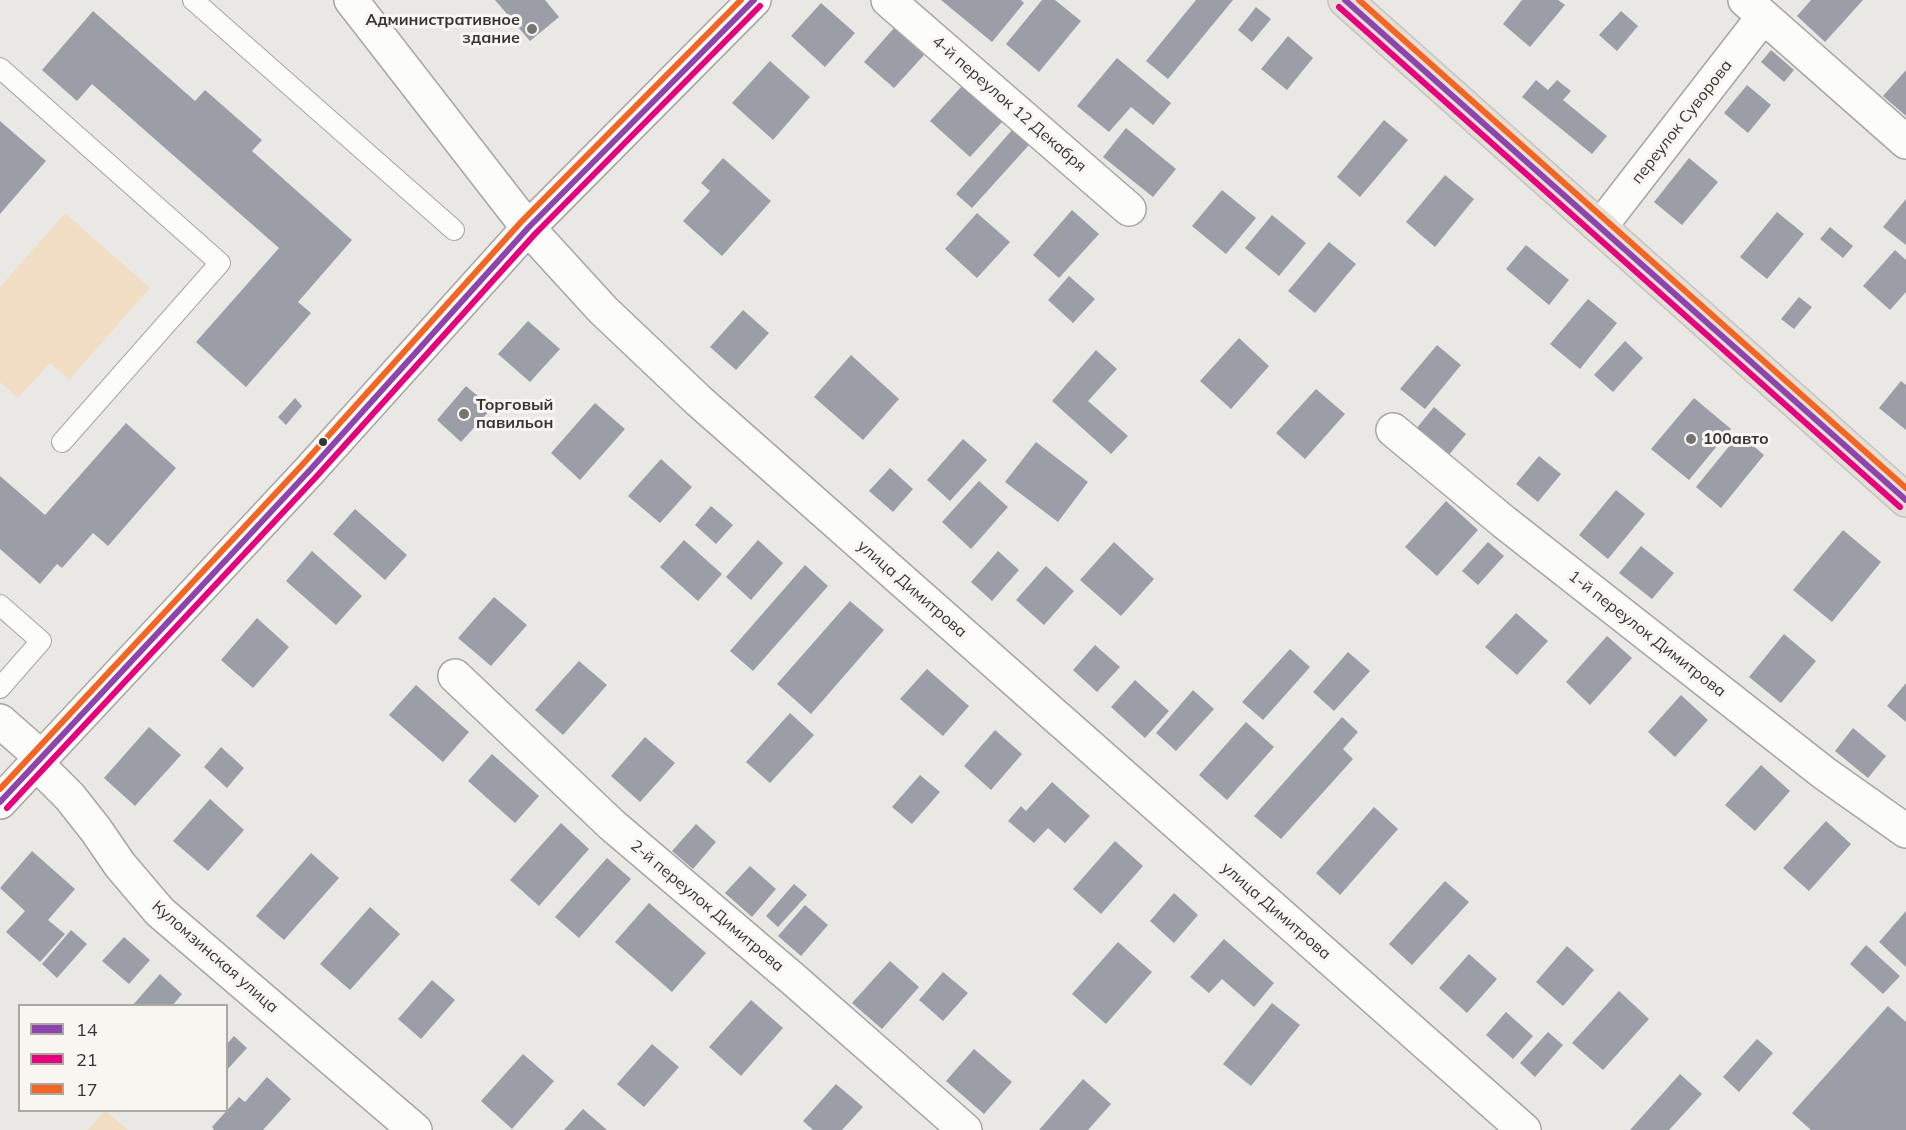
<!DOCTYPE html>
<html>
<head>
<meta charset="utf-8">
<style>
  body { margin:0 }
  #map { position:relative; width:1906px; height:1130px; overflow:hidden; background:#eae8e5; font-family:Mulish,sans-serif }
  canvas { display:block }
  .legend { position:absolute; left:18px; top:1004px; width:210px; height:108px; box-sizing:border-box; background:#f9f5f0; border:2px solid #aba8a4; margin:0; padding:8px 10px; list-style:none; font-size:18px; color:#373533 }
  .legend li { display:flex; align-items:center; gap:12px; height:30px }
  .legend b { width:30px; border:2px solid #aba8a4 }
</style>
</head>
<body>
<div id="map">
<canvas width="1906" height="1130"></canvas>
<ul class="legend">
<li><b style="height:8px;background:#8e44ad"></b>14</li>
<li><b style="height:8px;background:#e5007d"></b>21</li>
<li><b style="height:8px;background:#f26522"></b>17</li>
</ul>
</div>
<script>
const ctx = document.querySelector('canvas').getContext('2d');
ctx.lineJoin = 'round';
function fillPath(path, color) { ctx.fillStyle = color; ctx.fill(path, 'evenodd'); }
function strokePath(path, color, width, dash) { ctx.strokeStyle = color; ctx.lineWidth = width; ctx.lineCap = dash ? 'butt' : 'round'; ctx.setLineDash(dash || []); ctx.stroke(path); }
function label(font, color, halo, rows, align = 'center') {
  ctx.font = font + ' Mulish,sans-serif'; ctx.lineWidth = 6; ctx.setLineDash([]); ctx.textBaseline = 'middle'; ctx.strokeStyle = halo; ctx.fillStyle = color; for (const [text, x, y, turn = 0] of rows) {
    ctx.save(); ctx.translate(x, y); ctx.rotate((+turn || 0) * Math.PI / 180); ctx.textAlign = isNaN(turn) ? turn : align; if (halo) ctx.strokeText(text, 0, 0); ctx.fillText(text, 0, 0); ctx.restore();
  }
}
const green = new Path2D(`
  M65 213 150 288 69 380 50 363 18 398 0 382V287Z
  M105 1110 106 1111 128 1130H88Z`);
const building = new Path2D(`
  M495 0H545L559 17 530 41Z
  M941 0H1021L1024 3 992 42Z
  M1042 0H1055L1081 21 1039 72 1006 44Z
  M1196 0H1233L1168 79 1146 61Z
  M1522 0H1558L1565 5 1530 47 1503 24Z
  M1811 0H1863L1825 42 1797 16Z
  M821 3 855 33 825 67 791 36Z
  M1256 7 1271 19 1252 42 1238 30Z
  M93 11 195 101 205 90 262 140 252 151 352 240 298 302 311 313 246 387 196 342 279 248 92 84 77 101 42 70Z
  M1621 11 1638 26 1617 51 1599 35Z
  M894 28 924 55 894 88 864 62Z
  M1288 36 1313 58 1287 90 1261 69Z
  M1771 50 1794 70 1784 82 1761 62Z
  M1117 58 1171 103 1153 125 1131 107 1109 132 1077 106Z
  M770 61 810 97 773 140 732 103Z
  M1906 70V116L1883 96Z
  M1536 80 1548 90 1557 80 1571 91 1563 100 1607 136 1592 154 1522 97Z
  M1747 85 1771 105 1748 133 1724 113Z
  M962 86 1002 122 970 157 930 121Z
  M1384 120 1408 140 1360 197 1337 177Z
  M0 121 46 161 0 214Z
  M1126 128 1176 169 1153 197 1103 157Z
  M1012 130 1029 145 972 208 956 194Z
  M723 158 771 201 722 256 683 221 710 191 701 183Z
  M1689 158 1718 182 1682 225 1654 202Z
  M1445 175 1474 199 1435 247 1406 222Z
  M1222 190 1256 218 1226 254 1192 226Z
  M1906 199V245L1883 227Z
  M1072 210 1099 234 1059 278 1033 255Z
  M1777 212 1804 234 1767 279 1740 257Z
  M977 213 1010 242 977 278 945 249Z
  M1272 215 1306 243 1279 276 1245 248Z
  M1830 227 1853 246 1843 258 1820 239Z
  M1329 242 1356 264 1315 313 1288 291Z
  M1526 245 1569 280 1549 305 1506 269Z
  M1895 250 1906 260V292L1890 310 1863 286Z
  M1069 276 1095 299 1073 323 1048 300Z
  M1799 297 1812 307 1794 329 1781 319Z
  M1588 299 1617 323 1580 369 1550 344Z
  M743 310 769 333 736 370 710 347Z
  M528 321 560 349 530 382 498 354Z
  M1239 338 1269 366 1231 409 1200 381Z
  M1625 341 1643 358 1613 392 1594 375Z
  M1437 345 1461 365 1425 409 1400 389Z
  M1096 350 1117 369 1088 401 1128 436 1111 454 1052 401Z
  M851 355 899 399 863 440 814 397Z
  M1901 381 1906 385V430L1879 408Z
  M466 386 492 408 461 442 437 420Z
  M1316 389 1345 414 1305 459 1276 433Z
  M295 398 302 406 286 425 278 417Z
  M1694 398 1731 429 1689 480 1651 449Z
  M595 403 625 429 580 480 551 453Z
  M1434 407 1466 434 1448 456 1416 429Z
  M126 423 176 468 108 546 93 533 62 568 57 564 40 584 0 549V476L45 515Z
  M1739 434 1764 455 1721 508 1696 487Z
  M963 439 987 460 950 501 927 480Z
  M1036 442 1088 482 1058 522 1005 482Z
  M1539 456 1561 474 1538 502 1516 484Z
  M661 459 692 487 660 523 628 496Z
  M890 468 913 489 893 512 869 491Z
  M979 481 1008 507 971 549 942 522Z
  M1616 490 1645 514 1608 559 1579 535Z
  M1446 501 1478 530 1437 576 1405 547Z
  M711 506 733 525 716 544 695 525Z
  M355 509 407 555 385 580 333 534Z
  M1843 530 1881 562 1832 622 1793 590Z
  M684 540 722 574 698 601 660 567Z
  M758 540 783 563 751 600 726 577Z
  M1114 542 1154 579 1121 616 1080 580Z
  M1488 542 1504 556 1478 585 1462 571Z
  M1641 546 1674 573 1652 599 1619 573Z
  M312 551 362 596 336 625 286 581Z
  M998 551 1019 570 992 601 971 582Z
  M805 565 828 586 753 671 730 651Z
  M1046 566 1074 591 1044 625 1016 600Z
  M494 597 527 625 491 666 458 638Z
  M850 601 884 630 811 714 777 684Z
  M1516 613 1548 641 1517 675 1485 647Z
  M257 618 289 647 253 688 221 660Z
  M1784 634 1816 661 1781 703 1749 677Z
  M1607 636 1632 658 1590 705 1566 682Z
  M1095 645 1120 667 1097 692 1073 670Z
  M1290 649 1310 667 1263 720 1242 702Z
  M1348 652 1370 671 1334 711 1313 692Z
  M579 661 607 685 563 735 535 710Z
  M927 669 969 706 943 736 900 699Z
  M1135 680 1169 711 1145 738 1111 707Z
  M1906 683V722L1887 706Z
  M416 685 469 732 443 762 389 715Z
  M1193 690 1214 709 1176 751 1156 733Z
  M1681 695 1708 720 1675 757 1648 732Z
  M790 713 814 735 770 783 746 762Z
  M1342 717 1358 732 1343 749 1353 759 1281 839 1254 816Z
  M1246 722 1274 747 1227 800 1199 775Z
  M149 727 181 755 135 806 104 778Z
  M1853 728 1886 756 1868 778 1835 751Z
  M995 730 1022 754 991 790 964 766Z
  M645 737 675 763 640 802 611 776Z
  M221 747 244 768 227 788 204 767Z
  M492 754 539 796 515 823 468 781Z
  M1761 765 1790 791 1755 831 1725 805Z
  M920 775 940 792 912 824 892 807Z
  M1052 782 1090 816 1065 843 1048 828 1034 843 1008 821 1021 806 1026 811Z
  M210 799 244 830 208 871 173 841Z
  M1374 807 1398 829 1340 895 1316 873Z
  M1826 821 1851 844 1809 891 1783 868Z
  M561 823 589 849 539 906 510 880Z
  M696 824 716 842 693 869 672 851Z
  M1115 841 1143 866 1101 914 1073 889Z
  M32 851 75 889 48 920 65 934 40 962 6 932 25 911 0 888Z
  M311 853 339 878 284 940 256 916Z
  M607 858 631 879 579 938 555 917Z
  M750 866 776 889 752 917 725 893Z
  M1445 881 1469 902 1412 965 1389 944Z
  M794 884 807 895 778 927 766 916Z
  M1174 893 1198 915 1174 943 1150 921Z
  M649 903 706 953 672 992 615 942Z
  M805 905 828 925 801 956 778 936Z
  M370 907 400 934 350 990 320 964Z
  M1906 911V967L1879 942Z
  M71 930 87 944 57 978 42 964Z
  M124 937 150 960 129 984 102 961Z
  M1224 939 1274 983 1254 1007 1222 979 1209 993 1190 977Z
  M1118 942 1152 972 1106 1024 1072 994Z
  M1866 945 1900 976 1883 994 1850 964Z
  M1567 946 1594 970 1563 1006 1536 982Z
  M1469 954 1497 979 1467 1013 1439 988Z
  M890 961 919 987 882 1029 852 1003Z
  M943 972 968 993 943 1021 919 1000Z
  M160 974 182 994 172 1006H132Z
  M432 980 455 1000 421 1039 398 1019Z
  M1619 991 1649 1019 1603 1070 1572 1043Z
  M751 1000 783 1028 741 1076 709 1047Z
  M1272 1003 1300 1025 1251 1086 1223 1064Z
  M1888 1006 1906 1022V1130H1811L1792 1113Z
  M1506 1012 1533 1036 1513 1059 1486 1035Z
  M1548 1032 1563 1045 1535 1077 1520 1063Z
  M234 1036 247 1048 226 1071V1045Z
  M1757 1039 1773 1053 1739 1092 1723 1077Z
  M652 1044 679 1067 644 1107 617 1084Z
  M974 1049 1012 1082 984 1114 946 1081Z
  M523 1054 554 1081 512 1129 481 1101Z
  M1680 1074 1702 1094 1669 1130H1630Z
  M267 1077 291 1099 263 1130H214L212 1127 239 1097 245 1102Z
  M1083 1079 1111 1104 1088 1130H1039Z
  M836 1084 863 1107 842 1130H813L803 1121Z
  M583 1109 607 1130H564Z`);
const service = new Path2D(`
  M193 0 454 230
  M0 68 220 263 62 442
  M0 605 41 641 0 688`);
const minor = new Path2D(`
  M888 0 1129 209
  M1745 0 1906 142
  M1600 227 1763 17
  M1393 430 1504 522 1824 773 1906 831
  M455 676 612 825 793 979 965 1130
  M0 721 41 757
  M36 763 70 797 96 830 120 865 160 912 415 1130`);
const secondary = new Path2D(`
  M351 0 528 228 603 310 699 401 1524 1130
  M0 802 310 470 528 228 754 0`);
const primary = new Path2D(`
  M1345 0 1906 500`);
const bus1 = new Path2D(`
  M1345 0 1906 500
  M0 802 310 470 528 228 754 0`);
const bus2 = new Path2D(`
  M1339 7 1900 507
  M7 808 317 476 535 234 760 6`);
const bus3 = new Path2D(`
  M1359 0 1906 488
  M0 789 303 464 521 222 741 0`);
const markers = [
  [532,29,6,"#767471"],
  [464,414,6,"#767471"],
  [1691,439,6,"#767471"],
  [323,442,5,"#373533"]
];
const poiNames = [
  ["Административное",520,20,"right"],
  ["здание",520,38,"right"],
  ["Торговый",476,405],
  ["павильон",476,423],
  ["100авто",1703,439]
];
const streetNames = [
  ["4-й переулок 12 Декабря",1009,104,41],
  ["переулок Суворова",1682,122,-52],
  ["улица Димитрова",912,589,41],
  ["1-й переулок Димитрова",1647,634,38],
  ["2-й переулок Димитрова",707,906,40],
  ["улица Димитрова",1276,911,41],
  ["Куломзинская улица",215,957,41]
];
fillPath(green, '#f1dec4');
fillPath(building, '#9b9ea7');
strokePath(service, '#a7a5a3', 22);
strokePath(minor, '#a7a5a3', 36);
strokePath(secondary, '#a7a5a3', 36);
strokePath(primary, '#c4c3c1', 36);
strokePath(service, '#fcfcfb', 20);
strokePath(minor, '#fcfcfb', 33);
strokePath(secondary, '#fcfcfb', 33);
strokePath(primary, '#e4e0d8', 33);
strokePath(bus1, '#8e44ad', 6);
strokePath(bus2, '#e5007d', 6);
strokePath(bus3, '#f26522', 6);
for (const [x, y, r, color] of markers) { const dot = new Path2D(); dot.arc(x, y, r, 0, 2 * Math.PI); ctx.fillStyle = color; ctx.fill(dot); strokePath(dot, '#f9f5f0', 2); }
label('bold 16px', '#373533', '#f9f5f0', poiNames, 'left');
label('16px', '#373533', '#f9f5f0', streetNames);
</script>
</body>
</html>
